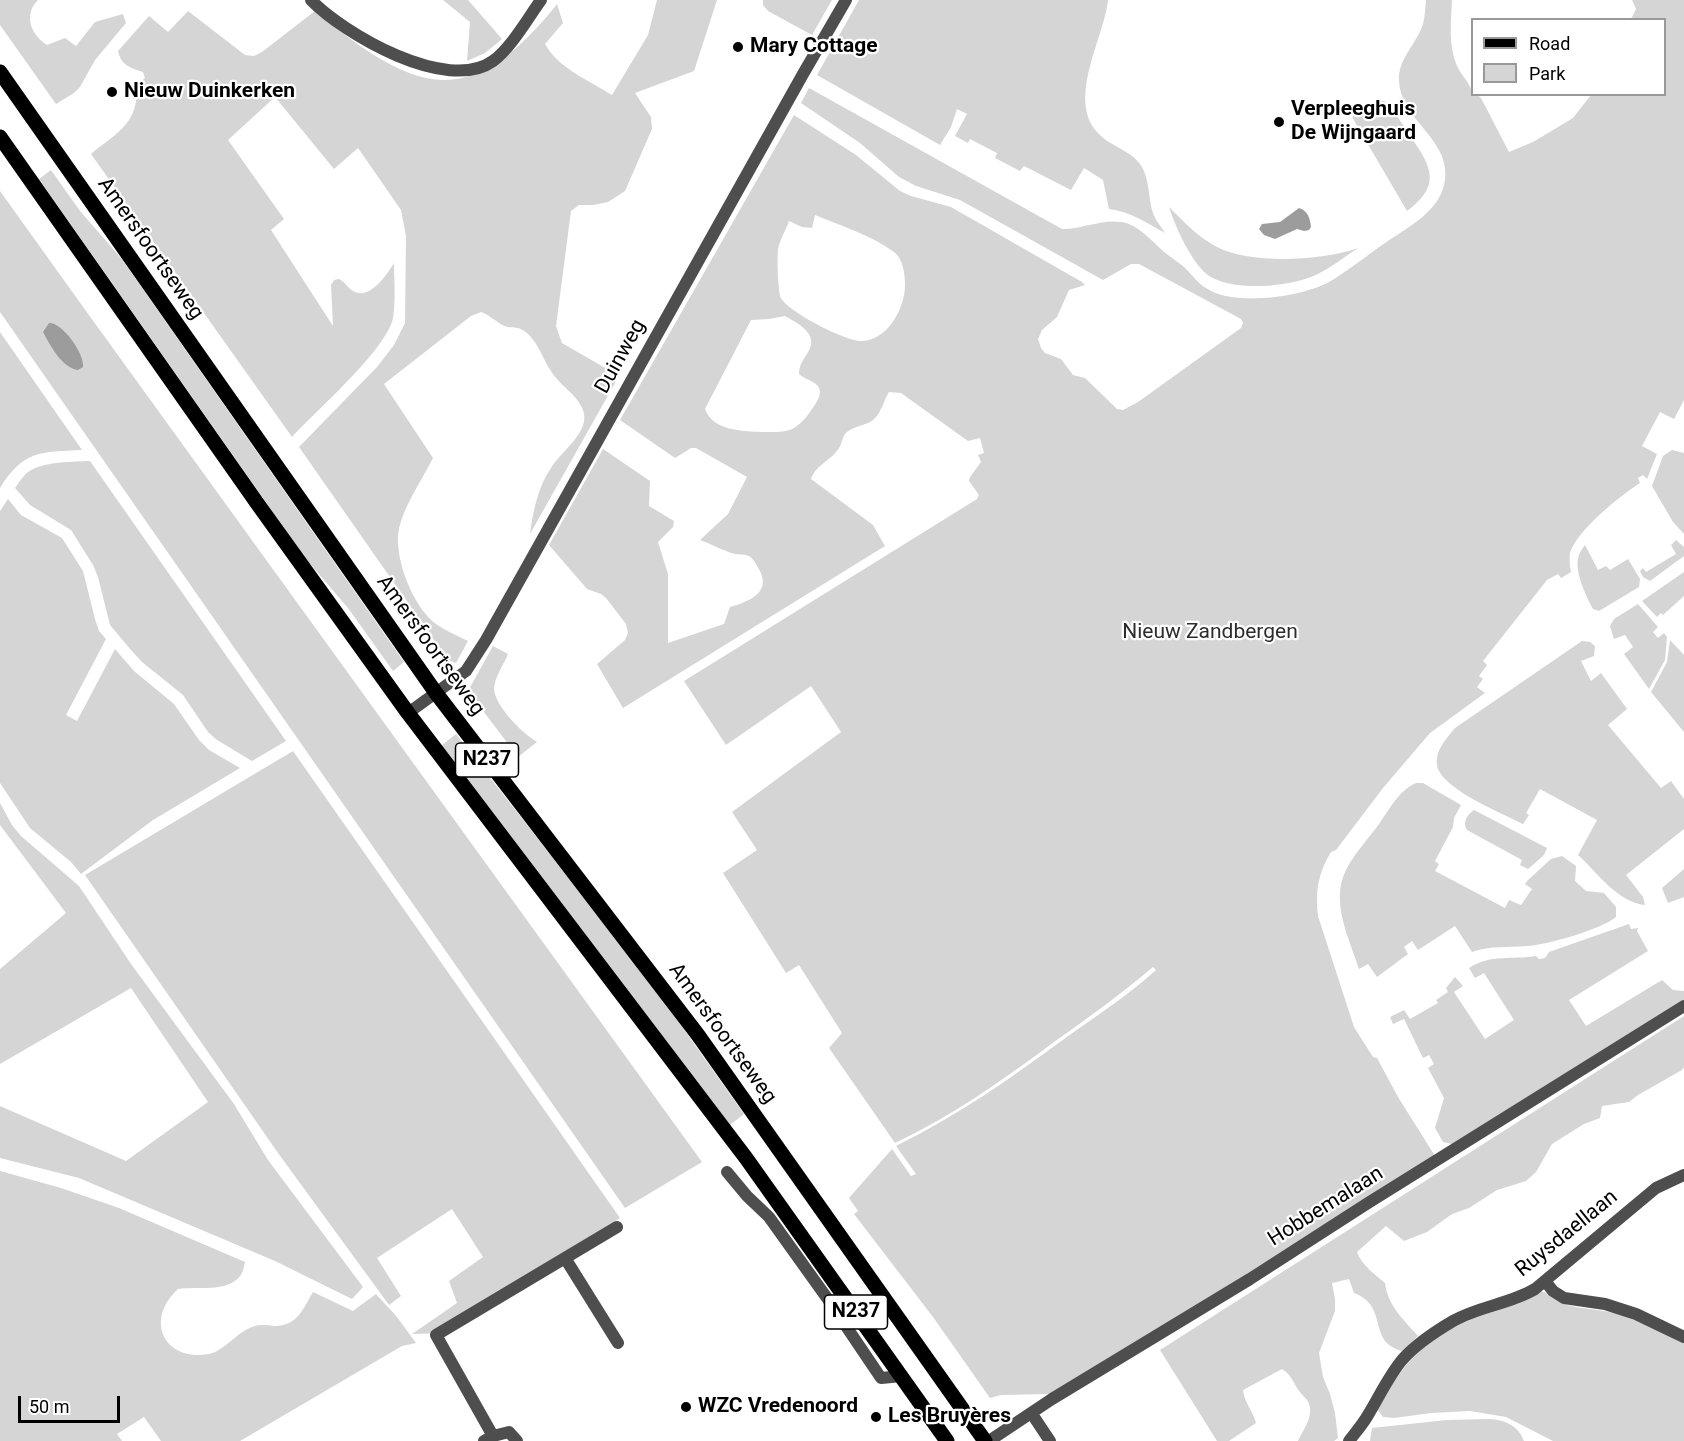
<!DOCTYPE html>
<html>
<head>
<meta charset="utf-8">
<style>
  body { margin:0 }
  #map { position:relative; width:1684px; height:1441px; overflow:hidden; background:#fff; font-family:Roboto,sans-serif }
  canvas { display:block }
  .legend { position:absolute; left:1471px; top:18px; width:195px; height:78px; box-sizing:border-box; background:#fff; border:2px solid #999; margin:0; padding:8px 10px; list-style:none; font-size:18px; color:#000 }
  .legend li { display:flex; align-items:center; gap:12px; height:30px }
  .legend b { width:30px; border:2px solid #999 }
  .scale { position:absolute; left:18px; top:1396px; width:102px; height:27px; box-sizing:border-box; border:3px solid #000; border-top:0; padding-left:8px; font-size:18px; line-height:21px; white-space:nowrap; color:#000; -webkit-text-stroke:4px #fff; paint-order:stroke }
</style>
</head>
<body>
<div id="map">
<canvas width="1684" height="1441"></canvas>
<ul class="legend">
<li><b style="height:8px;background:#000"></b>Road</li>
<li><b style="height:16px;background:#d5d5d5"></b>Park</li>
</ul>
<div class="scale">50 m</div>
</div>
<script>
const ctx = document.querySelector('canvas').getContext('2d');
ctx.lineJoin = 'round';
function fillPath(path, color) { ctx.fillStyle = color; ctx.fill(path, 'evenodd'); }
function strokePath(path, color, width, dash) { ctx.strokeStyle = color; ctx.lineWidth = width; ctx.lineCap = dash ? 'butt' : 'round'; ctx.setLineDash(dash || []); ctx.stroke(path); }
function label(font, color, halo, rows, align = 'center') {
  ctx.font = font + ' Roboto,sans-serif'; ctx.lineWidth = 4.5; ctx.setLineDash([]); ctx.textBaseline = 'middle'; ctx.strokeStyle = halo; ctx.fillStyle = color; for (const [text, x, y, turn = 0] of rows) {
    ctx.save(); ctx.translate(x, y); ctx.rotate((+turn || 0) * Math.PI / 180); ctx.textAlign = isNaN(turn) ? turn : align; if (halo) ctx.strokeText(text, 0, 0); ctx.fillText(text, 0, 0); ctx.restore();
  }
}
const green = new Path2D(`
  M0 0H38C23 15 31 35 47 45L65 38 76 46 95 22 123 14 126 23 95 60 80 87 74 93 56 104 0 25Z
  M443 0H468L502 39 485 53 467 61 470 22Z
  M657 0H717L694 71 635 93 651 117 652 129 625 191 608 202 593 205H579L571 211 556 326 562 343 619 376 530 534C533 511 538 487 551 468 561 451 591 432 583 410 577 394 560 386 551 371 542 358 535 333 518 328 513 327 509 328 504 326 496 322 490 315 481 312L471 316 384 384 433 458C422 480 405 504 399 528 393 557 413 607 436 624 446 631 458 636 468 641L456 663 448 660 299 447 377 367 394 345 405 323 406 236 401 210 358 148 334 169 275 97 228 140 284 219 271 230 333 326 331 285 334 280 339 279C345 282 348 288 353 291 370 301 387 274 394 263 394 281 396 300 393 318 387 349 315 412 292 437L91 154C119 131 138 124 137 85L145 78 143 72C130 68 121 65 118 51L149 16 168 32 188 11 245 55 254 56 262 52 315 11C348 38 398 79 442 80 490 81 530 38 557 4L563 23 545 44C558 68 590 81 612 95L648 35Z
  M763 0H832L812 35 768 11 763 5Z
  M859 0H1108C1104 38 1067 98 1097 132 1109 146 1130 150 1140 164 1150 178 1148 198 1153 213 1155 220 1161 226 1165 233 1147 223 1129 211 1109 209L1103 180 1084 168 1071 190 1024 166 1020 171 995 158 997 153 970 139 968 143 955 136 967 114 957 109 951 127 940 145 817 75Z
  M1426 0H1452C1451 22 1448 45 1457 66 1461 75 1472 85 1472 94L1478 95 1481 98 1509 152 1533 142 1573 118 1591 95 1664 94V20L1631 19 1636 9 1632 0H1684V400L1674 419 1660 412 1642 446 1657 454 1647 479 1643 475 1638 478 1640 483C1620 496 1577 530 1570 553 1569 560 1570 566 1571 572L1561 578 1558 574 1547 580 1483 661 1487 665 1479 676 1483 679 1477 687 1485 693 1430 733 1383 788 1336 850 1331 852C1318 873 1315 892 1318 916L1354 1027 1373 1057 1377 1058 1398 1097 1435 1156 1256 1270 1050 1394 1001 1395 990 1398 933 1317 854 1214 858 1211 849 1198 892 1149 911 1176 916 1174 896 1146C959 1115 1014 1076 1071 1034 1099 1014 1130 994 1156 970L1153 967C1121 994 1088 1018 1054 1042 1003 1080 952 1116 895 1143L829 1048 842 1033 799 965 786 973 723 873 757 850 732 812 841 732 811 686 726 745 684 681 977 499 979 495 969 481 970 477 981 462 978 455 984 453 980 438 968 441 901 393 889 392C884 400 882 410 876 417 869 426 855 425 847 432 841 437 843 445 836 452 828 462 815 466 811 479L873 525 885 546 623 708 597 664 625 640 628 633 626 624 606 598 601 594 587 589 549 545 603 449 650 481 649 506 674 521 673 527 658 542 668 574V643L724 624 730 607C748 602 771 593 760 571 757 566 754 559 749 556 745 554 739 555 735 554 723 551 712 544 700 540L728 514 747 477 696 448H691L675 458 620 420 794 115 856 155 900 191 911 196 951 207 1082 282 1085 285 1069 290 1057 317 1042 330 1038 339 1041 348 1045 353 1061 359 1073 375 1085 378 1117 409 1123 410 1138 402 1241 328 1243 323 1241 319 1139 264H1131L1103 280 960 200 916 186 899 177 860 143 801 103 809 88 1062 229C1082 229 1102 219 1121 222 1139 224 1155 245 1168 255 1173 259 1178 262 1183 266 1191 273 1197 283 1206 288 1232 307 1302 297 1329 282 1348 271 1366 256 1385 243 1408 227 1441 211 1445 180 1451 139 1400 120 1399 80 1398 60 1415 45 1422 27 1425 19 1425 9 1426 0ZM815 215C841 226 871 235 894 252 903 258 905 274 905 285 905 308 888 340 862 341 847 342 785 311 780 296 778 286 777 260 778 250 779 241 786 230 789 221L802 227 812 228ZM785 316C795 322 817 332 810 348 806 358 799 362 799 374 804 379 814 381 818 386 822 392 819 398 816 403 811 411 803 423 794 428 785 433 772 432 762 432 743 431 713 431 705 409L751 320 769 319Z
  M1378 101H1384L1391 107C1399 119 1407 131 1415 143 1434 171 1438 188 1407 211L1352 117Z
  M51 170 80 211 121 258 404 662 393 671 348 608 306 559 39 179Z
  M0 191 86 311 702 1162 625 1208 0 312Z
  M1169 207C1183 221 1197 236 1215 246 1250 265 1321 261 1358 248 1343 258 1328 270 1311 277 1285 287 1236 291 1211 277 1193 267 1175 226 1169 207Z
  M0 332 82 450C40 452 24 450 0 488Z
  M1672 450 1684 453V534L1673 522 1652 486 1663 456Z
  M90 461 286 741 252 761 217 740 208 732 183 695 142 662 131 650 110 625 98 577 93 565 71 530 30 505 15 488C20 481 24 474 31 470 48 461 72 462 90 461Z
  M8 499 21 515 62 538 83 571 95 619 99 631 106 639 66 715 77 721 115 649 134 671 174 704 199 740 209 750 240 768 153 820 81 874 71 862 30 828 0 783V511Z
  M1676 540 1684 547V556L1650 581 1643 577 1640 571 1643 568 1646 572 1676 554 1671 545Z
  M1585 545 1598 570 1606 566 1610 570 1628 559 1640 579 1639 587 1599 611 1593 609C1586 596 1575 573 1578 558 1579 553 1582 549 1585 545Z
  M1684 572V596L1663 615 1661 613 1657 617 1642 601Z
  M1638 604 1658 627 1653 632 1658 638 1664 633 1667 637 1665 660 1649 689 1624 654 1633 647 1625 635 1614 639 1610 626 1614 619Z
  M1670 640 1684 655V732L1651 692 1667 662Z
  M1582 641 1590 642 1595 646 1594 656 1581 661 1591 681 1601 673 1627 709 1608 725 1661 788 1671 781 1684 799V829L1626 875 1643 897 1645 905C1617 902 1598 873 1578 855L1597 820 1540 789 1526 813 1529 815 1523 824C1502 813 1441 789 1437 765 1435 750 1447 738 1455 728Z
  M493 646 508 654C504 664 494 678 494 689 495 706 522 733 537 742L518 757 468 691Z
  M456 734 655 989 744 1114 730 1125 441 746Z
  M293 751 620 1218 442 1333 412 1334 457 1303 449 1281 483 1257 452 1209 377 1258 401 1296 389 1305 278 1153 85 875Z
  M1416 783H1423L1461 805 1454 818 1453 827 1435 861 1439 864 1435 871 1505 908 1509 900 1521 905 1532 889 1525 884 1528 880 1551 859 1562 856 1576 866 1575 881 1586 891 1604 893 1616 907V917C1602 929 1547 945 1527 946 1508 948 1491 945 1472 952L1455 926 1418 950 1412 941 1404 947 1408 954 1377 977 1368 964 1359 969C1349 938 1330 901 1346 870 1354 854 1368 839 1379 824 1389 810 1399 790 1416 783Z
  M0 803 12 825 21 836 79 886 131 964 234 1104 268 1160 363 1287 352 1299 275 1261 79 1178 0 1158V1106L126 1161 208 1102 131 988 0 1064V969L66 913 0 825Z
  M1474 810 1547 848 1544 855 1528 869 1520 865 1522 860 1467 830C1462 822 1467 815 1474 810Z
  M1684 869V897L1668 903 1662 888Z
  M1629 924 1631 929 1638 928 1637 931 1648 951 1569 1000 1586 1026 1662 980 1673 990 1684 991V1000L1452 1144 1443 1142 1435 1128 1444 1098 1428 1068 1434 1064 1429 1055 1423 1058 1404 1019 1393 1024 1390 1017 1404 1010 1410 1019 1438 1003 1436 1000 1448 992 1446 988 1455 977 1463 986 1454 992 1485 1039 1514 1020 1484 973 1475 978 1469 968C1490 954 1512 960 1536 956L1539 959 1545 958 1549 952Z
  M1684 1016V1067L1682 1070 1638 1095 1629 1102 1602 1106 1600 1118 1584 1124 1552 1144 1536 1172 1526 1181 1497 1190 1469 1208 1452 1214 1427 1232 1404 1241 1386 1226 1357 1252C1362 1266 1375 1274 1385 1283 1388 1306 1403 1319 1418 1336L1402 1351C1366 1341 1390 1307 1354 1293L1349 1279 1332 1283 1335 1299V1311L1319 1353 1323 1377 1330 1394 1335 1413 1338 1438 1334 1441H1298C1304 1428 1316 1414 1307 1400 1304 1396 1300 1393 1297 1388 1293 1381 1290 1374 1282 1369L1243 1390C1244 1402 1253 1411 1256 1423L1229 1441H1217L1160 1350Z
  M0 1171 61 1188 119 1208 245 1262C244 1267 243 1273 240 1276 227 1293 196 1286 178 1289 144 1320 164 1362 209 1354 224 1351 236 1333 252 1327 260 1324 266 1325 275 1326 297 1326 303 1309 313 1292L353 1311 376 1294 397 1317 416 1343 402 1346 240 1441H161L144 1417 117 1434 122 1441H0Z
  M1538 1291C1550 1291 1555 1302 1567 1305 1582 1309 1598 1309 1614 1313 1638 1320 1661 1332 1684 1342V1441H1553L1506 1417 1470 1411 1431 1413 1394 1418 1383 1417 1377 1409C1403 1362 1430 1333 1483 1315 1503 1309 1521 1303 1538 1291Z
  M1489 1419C1505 1420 1518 1425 1524 1441H1370L1372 1428 1447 1420Z`);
const water = new Path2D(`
  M1299 208C1308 211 1310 218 1311 227L1309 230 1304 231 1297 229 1275 239 1264 235 1259 229 1262 224 1280 222Z
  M49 323C62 322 85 354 83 367L78 370C62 368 50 345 43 332Z`);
const minor = new Path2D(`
  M311 0C344 34 447 94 493 61 511 48 528 18 541 0
  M408 713 466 671 486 640 803 74 846 0
  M727 1172 747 1196 769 1217 827 1298 881 1378 902 1376
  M565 1258 618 1343
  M1545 1281 1553 1291 1564 1298 1605 1304 1636 1314 1684 1337
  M1032 1414 1050 1441
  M493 1436 436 1335 617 1227
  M484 1441 493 1436 509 1432 517 1441
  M989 1441 1052 1399 1250 1279 1368 1203 1684 1006
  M1349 1441C1355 1433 1363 1424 1368 1415 1379 1397 1388 1377 1402 1360 1415 1345 1436 1331 1453 1321 1479 1306 1510 1304 1535 1289L1656 1188 1684 1175`);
const primary = new Path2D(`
  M0 72 436 693 698 1035 985 1441
  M0 137 257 503 408 713 746 1158 947 1441`);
const markers = [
  [738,47,6,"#000"],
  [112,92,6,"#000"],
  [1279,122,6,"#000"],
  [686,1407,6,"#000"],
  [876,1417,6,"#000"]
];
const shields = [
  [487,760,63],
  [856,1312,63]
];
const shieldNames = [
  ["N237",487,760],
  ["N237",856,1312]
];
const poiNames = [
  ["Mary Cottage",750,47],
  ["Nieuw Duinkerken",124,92],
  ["Verpleeghuis",1291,110],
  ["De Wijngaard",1291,134],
  ["WZC Vredenoord",698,1407],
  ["Les Bruyères",888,1417]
];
const streetNames = [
  ["Amersfoortseweg",150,249,55],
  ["Duinweg",621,357,-61],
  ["Amersfoortseweg",430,646,54],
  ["Amersfoortseweg",722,1034,54],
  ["Hobbemalaan",1326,1207,-32],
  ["Ruysdaellaan",1567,1234,-39]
];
const parkNames = [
  ["Nieuw Zandbergen",1210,633]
];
fillPath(green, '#d5d5d5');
fillPath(water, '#9c9c9c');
strokePath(minor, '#4e4e4e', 12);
strokePath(primary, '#000', 15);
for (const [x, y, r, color] of markers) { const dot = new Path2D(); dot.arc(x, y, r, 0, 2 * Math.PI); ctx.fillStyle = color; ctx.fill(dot); strokePath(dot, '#fff', 2); }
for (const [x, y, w] of shields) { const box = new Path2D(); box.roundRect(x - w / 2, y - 17, w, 34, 4.5); ctx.fillStyle = '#fff'; ctx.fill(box); strokePath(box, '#000', 1.5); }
label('bold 20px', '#000', null, shieldNames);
label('bold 21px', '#000', '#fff', poiNames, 'left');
label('21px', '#000', '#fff', streetNames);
label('21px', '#2c2c2c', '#fff', parkNames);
</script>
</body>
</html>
